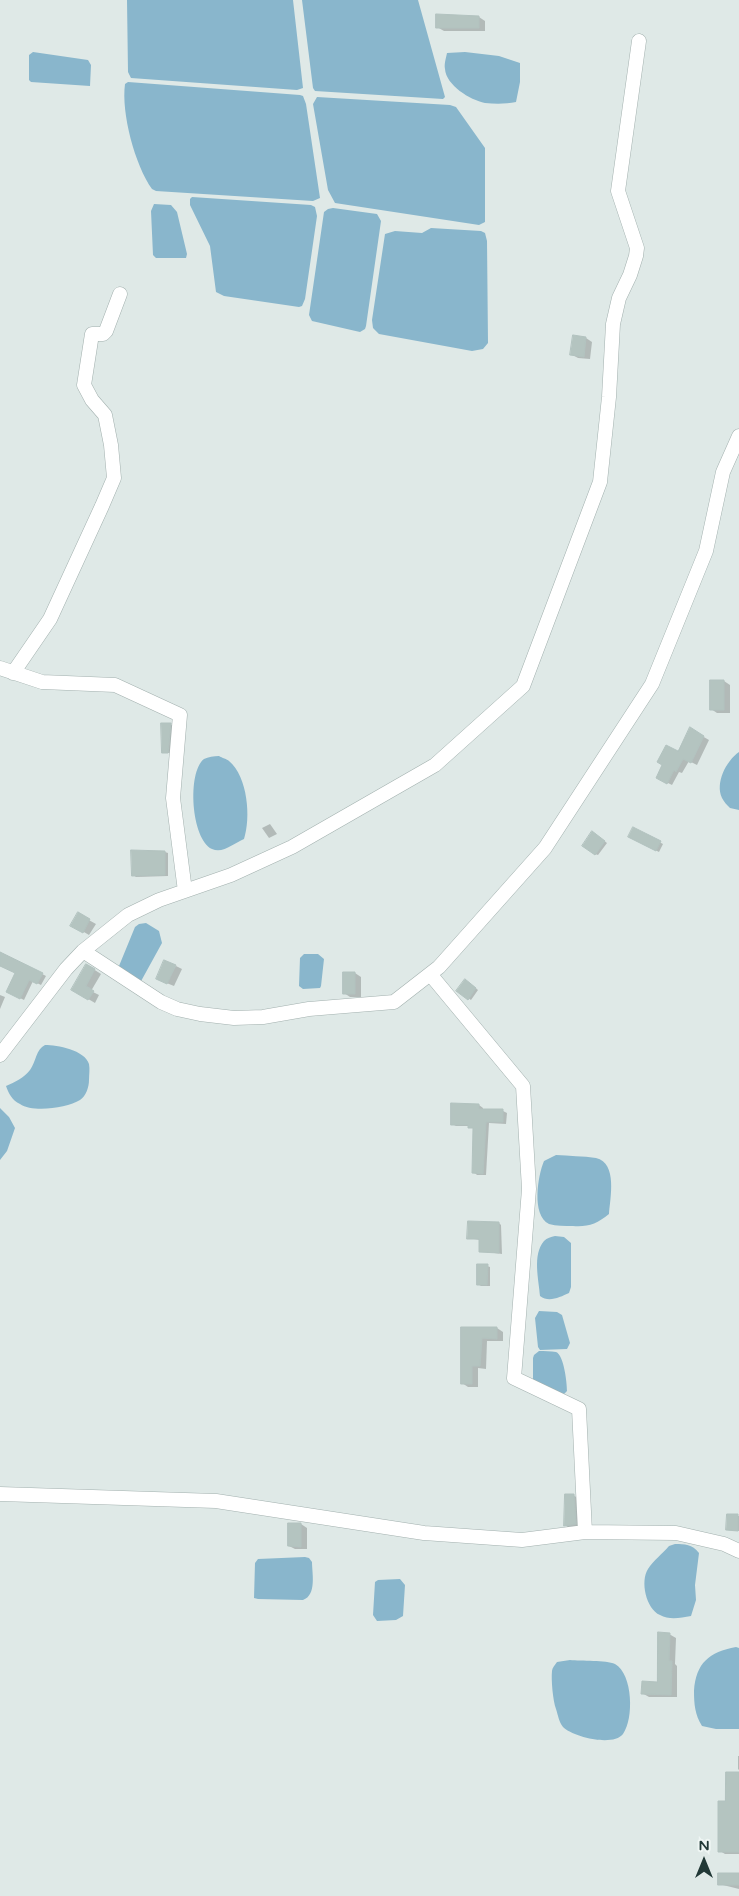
<!DOCTYPE html>
<html>
<head>
<meta charset="utf-8">
<style>
  body { margin:0 }
  #map { position:relative; width:739px; height:1896px; overflow:hidden; background:#dfe9e7; font-family:"Varela Round",sans-serif }
  canvas { display:block }
  .north { position:absolute; left:679px; top:1836px; width:50px; height:50px; -webkit-text-stroke:4px #eff6f4; paint-order:stroke; rotate:0deg; font-size:14px; font-weight:700; line-height:20px; text-align:center; color:#213836 }
  .north::after { content:''; display:block; margin:auto; width:18px; height:22px; background:#213836; clip-path:polygon(50% 0,100% 100%,50% 72%,0 100%) }
</style>
</head>
<body>
<div id="map">
<canvas width="739" height="1896"></canvas>
<div class="north">N</div>
</div>
<script>
const ctx = document.querySelector('canvas').getContext('2d');
ctx.lineJoin = 'round';
function fillPath(path, color) { ctx.fillStyle = color; ctx.fill(path, 'evenodd'); }
function strokePath(path, color, width, dash) { ctx.strokeStyle = color; ctx.lineWidth = width; ctx.lineCap = dash ? 'butt' : 'round'; ctx.setLineDash(dash || []); ctx.stroke(path); }
const water = new Path2D(`
  M127 0H293L303 88 297 90 131 78 128 72Z
  M302 0H418L445 97 443 99 315 91 313 88Z
  M33 52 88 60 91 65 90 86 31 82 29 80V55Z
  M465 52 499 56 520 63V82L516 102C506 104 496 104 485 103 470 100 446 85 445 69 444 64 446 58 447 53Z
  M128 82 300 95 303 96 306 104 320 198 313 201 156 191 152 189C135 165 121 113 125 84Z
  M317 97 450 105 456 107 485 148V222L479 225 335 203 328 190 313 104Z
  M192 197 311 205 315 207 317 216 305 299 302 306 299 307 224 296 216 292 210 246 190 205V199Z
  M154 204 171 205 177 212 187 254 186 258H156L153 255 151 211Z
  M333 208 377 214 381 221 366 326 365 329 360 332 312 321 309 315 324 212 328 209Z
  M431 228 481 231 485 233 487 241 488 343 483 349 472 351 379 334 373 328 372 320 385 234 395 231 422 233Z
  M739 752V810L730 808C727 805 724 802 722 798 715 783 726 761 739 752Z
  M219 756C222 758 227 759 229 761 248 777 251 818 244 839 234 843 223 854 212 849 191 839 187 772 204 759 208 757 214 756 219 756Z
  M146 923 159 931 162 943 140 983 120 970 119 966 135 927 139 924Z
  M304 954H318L324 959 321 986 320 988 303 989 299 986 300 958Z
  M45 1045C57 1045 85 1050 89 1064 90 1069 89 1075 89 1080 89 1087 86 1096 80 1100 67 1108 33 1113 20 1104 12 1100 9 1094 6 1086 15 1082 24 1078 30 1070 36 1062 36 1049 45 1045Z
  M0 1108 9 1117 15 1128 7 1151 0 1160Z
  M556 1155C569 1156 583 1156 596 1158 618 1163 610 1199 609 1214 597 1224 588 1227 573 1226 565 1226 556 1226 549 1224 531 1215 538 1175 544 1161Z
  M555 1236 564 1237 571 1243V1287L569 1293C560 1297 549 1303 540 1296 539 1280 532 1255 544 1241 547 1238 551 1237 555 1236Z
  M539 1311 557 1312 562 1315 570 1343 567 1349 540 1350 538 1347 535 1318Z
  M539 1351C544 1351 551 1351 556 1352 564 1355 567 1383 567 1391L564 1394 533 1383V1358L534 1355Z
  M675 1544C685 1544 692 1544 699 1553L695 1585 696 1600 691 1616C680 1618 669 1620 660 1615 646 1609 640 1581 648 1569 653 1561 663 1553 669 1546Z
  M305 1557 309 1558 312 1562C312 1573 317 1595 303 1600L258 1599 254 1598 255 1563 258 1559Z
  M400 1579 405 1585 403 1616 396 1620 377 1621 373 1615 375 1582 378 1580Z
  M736 1647 739 1648V1729H716L702 1726C695 1715 694 1704 694 1691 696 1663 709 1652 736 1647Z
  M570 1660C581 1661 606 1660 615 1664 633 1674 634 1719 623 1734 613 1747 573 1737 563 1727 559 1722 558 1715 556 1709 553 1701 551 1680 552 1671 552 1668 555 1665 557 1662Z`);
const shadow = new Path2D(`
  M437 15 479 17 485 21V31H444L437 27Z
  M586 338 592 342 590 359 578 358 571 354Z
  M724 681 730 685V713H717L711 709Z
  M170 724 173 726 171 753H166L163 752Z
  M690 729 709 740 697 765 689 761 682 773 679 772 672 785 658 778 679 753Z
  M270 824 277 834 269 838 262 828Z
  M633 828 663 844 659 852 629 837Z
  M595 834 607 843 598 855 595 854Z
  M132 851 165 852 168 853V876L136 877 133 875Z
  M78 914 96 924 89 935 72 925Z
  M0 952 46 976 41 985 33 981 24 1000 12 994 17 973 0 966Z
  M87 965 101 974 91 991 99 995 95 1003 73 990Z
  M176 966 182 969 174 986 164 982Z
  M355 973 361 977V997H350L344 993Z
  M468 982 478 990 471 1000 458 991Z
  M0 995 5 997 0 1009Z
  M479 1105 483 1108V1110L503 1111 507 1113 506 1124 489 1123 486 1175H477L474 1172V1129L469 1126H456L452 1124Z
  M499 1223 501 1225 502 1254 480 1251V1240L468 1238Z
  M487 1266 490 1267V1286H481L478 1284Z
  M462 1328H497L503 1332V1341H487L486 1369 478 1368V1387H468L462 1383Z
  M574 1496 579 1498 580 1526 569 1528 565 1525Z
  M728 1515 739 1516V1531L728 1530Z
  M301 1524 307 1528V1549H295L289 1546Z
  M669 1634 676 1638 675 1664 677 1666V1697H649L642 1693 658 1683Z
  M738 1756H739V1770L738 1769Z
  M739 1773V1854H725L720 1851 727 1802Z
  M739 1874V1889L719 1884Z`);
const building = new Path2D(`
  M436 14 479 16V28H436Z
  M573 335 586 337 584 357 570 355Z
  M710 680H724V710H710Z
  M161 723H171L168 753H162Z
  M690 727 704 736 691 763 683 759 676 772 674 770 667 784 656 778 662 765 657 762 666 745 678 751Z
  M633 827 661 841 656 851 628 837Z
  M592 831 605 841 595 855 582 846Z
  M131 850 165 851V875L132 876Z
  M78 912 90 919 83 933 70 926Z
  M0 952 43 973 37 984 29 980 20 999 6 992 15 973 0 966Z
  M164 960 176 965 167 984 156 979Z
  M86 964 95 969 86 986 94 991 88 1000 71 990Z
  M343 972H355V994H343Z
  M465 979 476 988 468 1000 456 991Z
  M451 1103 479 1104V1109H503V1122H486L483 1174 472 1173 473 1128H468V1125H451Z
  M468 1221 499 1222V1253L479 1252V1239H467Z
  M477 1264H488L487 1285H477Z
  M461 1327H497V1339L482 1338 480 1366H472V1384H461Z
  M565 1494H574L576 1524 564 1526Z
  M727 1514H738V1531L726 1530Z
  M288 1523H301V1547L288 1546Z
  M658 1632 670 1633 669 1661H672L671 1695 641 1694 642 1681 657 1682Z
  M726 1772H739V1852H718V1801H725Z
  M718 1873H739V1885H718Z`);
const minor = new Path2D(`
  M0 668 42 682 115 685 180 715 173 798 185 891
  M13 673 50 619 102 506 114 478 111 445 105 415 92 400 84 385 92 334H103L106 331 120 294
  M83 951 161 1002 177 1009 200 1014 234 1018 263 1017 309 1009 394 1002 439 967 545 848 652 684 706 551 723 472 739 436
  M430 974 523 1086 529 1189 514 1378 579 1409 585 1532
  M0 1055 66 969 83 951 128 915 159 900 231 875 292 847 435 765 523 686 600 482 609 397 613 324 619 298 630 275 636 256 637 248 618 191 639 41
  M0 1494 216 1501 424 1533 522 1540 585 1532 676 1533 724 1544 739 1551`);
fillPath(water, '#89b6cc');
fillPath(shadow, '#0003');
fillPath(building, '#b4c4c0');
strokePath(building, '#b2c2bf', 1);
strokePath(minor, '#a2b0ae', 15);
strokePath(minor, '#fff', 14);
</script>
</body>
</html>
